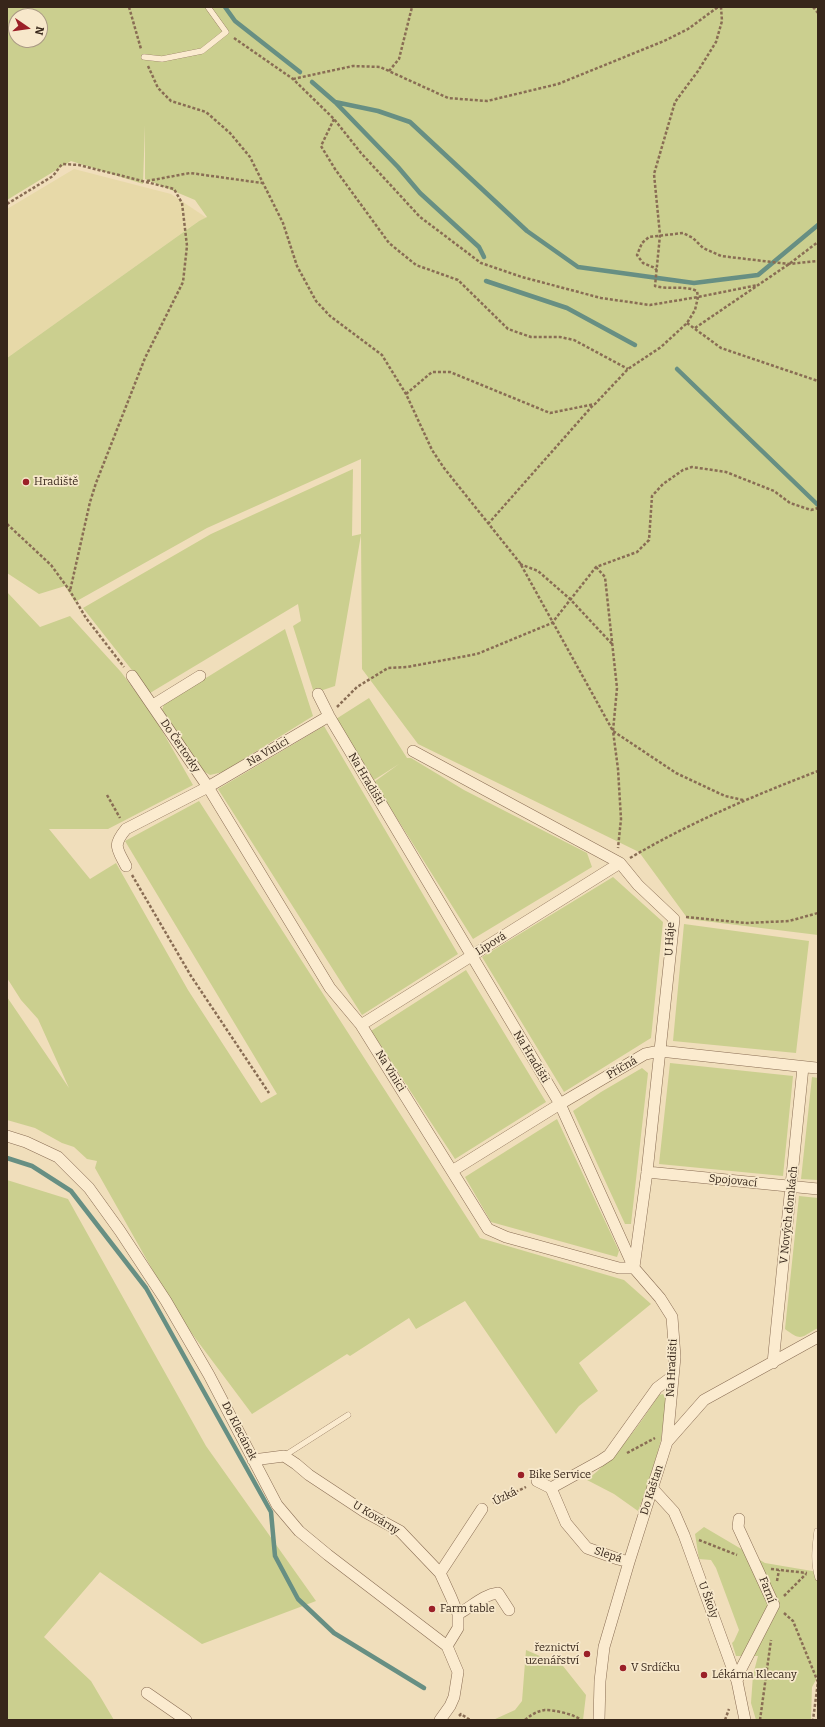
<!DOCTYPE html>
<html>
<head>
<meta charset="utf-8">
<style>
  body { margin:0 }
  #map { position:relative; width:825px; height:1727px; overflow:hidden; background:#f0debb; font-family:Bitter,serif }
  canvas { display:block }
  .frame { position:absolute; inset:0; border:8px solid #37261a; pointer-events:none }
  .north { position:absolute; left:8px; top:8px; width:40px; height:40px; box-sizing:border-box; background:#f7e8cb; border:1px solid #aa9a84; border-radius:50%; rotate:103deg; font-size:11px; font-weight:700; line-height:16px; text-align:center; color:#37261a }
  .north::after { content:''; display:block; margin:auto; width:14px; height:18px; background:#9b2028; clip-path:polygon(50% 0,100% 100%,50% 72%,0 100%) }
</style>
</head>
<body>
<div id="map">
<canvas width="825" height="1727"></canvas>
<div class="frame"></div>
<div class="north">N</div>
</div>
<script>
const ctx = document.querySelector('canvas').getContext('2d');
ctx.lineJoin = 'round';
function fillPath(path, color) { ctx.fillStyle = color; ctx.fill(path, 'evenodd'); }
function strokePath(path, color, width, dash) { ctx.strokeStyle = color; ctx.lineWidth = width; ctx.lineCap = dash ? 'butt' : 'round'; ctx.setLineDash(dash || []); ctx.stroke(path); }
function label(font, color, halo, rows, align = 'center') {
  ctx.font = font + ' Bitter,serif'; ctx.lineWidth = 3.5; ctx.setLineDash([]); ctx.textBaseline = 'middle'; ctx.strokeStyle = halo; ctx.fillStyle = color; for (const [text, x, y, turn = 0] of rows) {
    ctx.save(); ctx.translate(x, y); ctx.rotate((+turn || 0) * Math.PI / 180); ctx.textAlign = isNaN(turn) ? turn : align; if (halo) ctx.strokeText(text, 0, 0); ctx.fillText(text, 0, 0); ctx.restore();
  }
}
const farmland = new Path2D(`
  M74 169 171 194 207 218 199 221 7 358V209Z`);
const green = new Path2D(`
  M7 7H818V935L688 919 639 852 418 744 362 669 361 535 335 686 314 693 293 626 301 621 298 604 150 693 83 608 211 534 353 469 352 536 361 534V459L207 528 75 602 65 586 39 594 7 573V358L199 221 207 217 195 200 145 179V125L143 184 71 161 7 200ZM16 16H40V40H16Z
  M7 592 40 627 70 616 121 672 152 713 193 785 108 829H49L90 879 116 863 188 990 261 1103 277 1094 125 841 199 801 480 1238 624 1280 651 1304 579 1363 598 1391 579 1406 556 1434 465 1301 416 1329 409 1318 350 1356 347 1354 252 1414 178 1315 95 1168 97 1161 87 1159 74 1147 62 1143 35 1128 7 1120V997L69 1088 38 1019 21 1000 7 978Z
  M285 629 313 716 223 772 210 775 203 771 162 710 164 704Z
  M369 698 407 758H411L464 790 587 853 592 867 473 939 374 782 399 764 374 780 336 719Z
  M324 726 458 954 362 1015 218 789Z
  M613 877 663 922 651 1038 564 1092 482 957Z
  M684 924 809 941 796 1053 673 1041Z
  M466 970 546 1102 455 1159 371 1031Z
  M670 1063 793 1076 783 1176 659 1164Z
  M642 1068 648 1073 631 1224H625L573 1111 601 1092Z
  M812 1077 818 1078V1180L801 1179Z
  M557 1119 619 1251 617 1257 491 1222 465 1177Z
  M7 1180 68 1199 206 1446 316 1601 202 1644 100 1572 44 1637 91 1681 114 1720H7Z
  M799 1196 818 1198V1328C801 1337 802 1342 785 1329Z
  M663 1394 666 1399 661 1440 649 1483 638 1511 614 1494 587 1480C617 1456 638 1427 659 1395Z
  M704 1527 765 1563 818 1572V1669L816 1680 812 1687 811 1720H756L751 1703 753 1675 758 1656H736L732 1643 734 1641 739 1630 716 1568 711 1560 699 1559 695 1534Z
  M526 1650 563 1666 586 1695 583 1720H493L515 1710 522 1701Z`);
const stream = new Path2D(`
  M225 7 235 21 300 72
  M312 82 335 102 378 111 410 122 527 231 578 267 694 283 758 275 818 225
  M336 103 398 167 420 193 479 247 484 257
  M486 281 567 308 635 345
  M677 369 818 505
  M7 1158 32 1166 71 1191 146 1288 271 1512 275 1556 298 1599 334 1633 424 1688`);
const path = new Path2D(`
  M129 7 141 49
  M813 7 818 13
  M234 38 293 79 334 119 361 153 420 217 481 263 522 277 601 298 650 305 698 297 758 285
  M148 66 158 88 171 101 206 112 230 133 250 157 283 223 297 266 316 301 330 316 382 355 406 394 432 450 444 468 520 563 613 731 676 773 725 796 743 800
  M389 71 399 59 412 7
  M293 79 353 66 380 67 448 98 487 101 558 84 664 41 688 29 718 7
  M334 119 321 146 335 169 389 243 416 265 458 280 508 329 531 337H560L574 340 628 369
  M147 181 190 173 262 183
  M7 204 53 176 62 164 79 165 174 189 182 203 187 246 183 282 145 358 96 483 90 502 70 591
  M657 271 655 268 643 263 637 255 642 243 649 237 683 233 693 238 703 248 721 256 789 264 818 261
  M687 323 721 348 818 381
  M695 328 789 264 818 242
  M406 394 432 372H450L550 413 595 404 628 369 661 347 687 323 695 310 698 297 697 291C684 285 669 290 655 286L660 235 654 174 675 102 698 71 716 42 722 21 721 7
  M7 524 51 565 70 591 86 618 124 667
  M488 524 594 404
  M520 564 538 571 570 599 613 645
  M596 567 605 577 617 688 613 731 618 769 621 819 618 848
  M337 707 357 687 388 668 407 667 477 654 552 623 596 567 637 552 649 540 652 496 663 484 683 470 692 467 726 472 774 491 790 503 811 510 818 508
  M107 795 120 818
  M630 858C691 822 753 796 818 771
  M132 875 191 976 269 1093
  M686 917 747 923 789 921 818 913
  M627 1453 655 1438
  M493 1503 526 1487
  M699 1540 737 1555
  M771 1569 807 1573
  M777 1581 779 1570
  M784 1596 806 1574
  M784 1613 793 1621 818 1682 813 1720
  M459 1716 461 1714 470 1720
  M525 1720C531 1715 537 1711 545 1710 554 1710 574 1714 581 1720
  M725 1720 729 1709
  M760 1720 771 1640`);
const service = new Path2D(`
  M144 57 162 59 202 51 226 32 208 7
  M284 1456 348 1415
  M817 1531C815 1548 813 1562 818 1578`);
const minor = new Path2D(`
  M132 676 208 787 330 988 361 1025 488 1229 506 1237 619 1268H634
  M318 694 329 716 560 1104 634 1268 660 1298 672 1317 675 1357 667 1442
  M153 705 200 676
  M413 751 620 863 638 885 674 919 647 1172 634 1267
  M126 866C117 848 112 846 126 829L208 787 329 716
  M361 1025 620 863
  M7 1136 26 1142 58 1157 89 1188 120 1231 166 1301 209 1375 277 1505 299 1531 328 1555 447 1646 458 1672 454 1697 450 1706 440 1720
  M452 1171 560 1104 645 1054 660 1051 816 1068
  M647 1172 818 1189
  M773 1363 803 1067
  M253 1460 284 1456 296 1464 309 1475 365 1512 400 1531 440 1573 451 1597 458 1614V1628L447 1646
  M537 1481 551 1488 600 1461 609 1455 657 1388 673 1376
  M551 1488 566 1523 587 1548 618 1559 629 1562
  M653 1489 674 1512 684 1535 737 1681 745 1720
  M440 1573 482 1509
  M458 1614C472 1607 482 1595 498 1593L509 1610
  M737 1681 741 1669 774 1605 738 1527 739 1519
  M147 1693 186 1720
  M599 1720 600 1681 604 1647 629 1562 667 1442 704 1400 818 1337`);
const markers = [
  [26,482,4,"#9b2028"],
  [521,1475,4,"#9b2028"],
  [432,1609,4,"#9b2028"],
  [587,1654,4,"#9b2028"],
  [623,1668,4,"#9b2028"],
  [704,1675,4,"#9b2028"]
];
const poiNames = [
  ["Hradiště",34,482],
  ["Bike Service",529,1475],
  ["Farm table",440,1609],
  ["řeznictví",579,1648,"right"],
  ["uzenářství",579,1661,"right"],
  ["V Srdíčku",631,1668],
  ["Lékárna Klecany",712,1675]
];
const streetNames = [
  ["Do Čertovky",180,746,56],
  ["Na Vinici",268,752,-30],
  ["Na Hradišti",366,779,59],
  ["U Háje",670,939,-87],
  ["Lipová",491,944,-32],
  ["Na Hradišti",531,1057,59],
  ["Příčná",622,1068,-30],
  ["Na Vinici",390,1071,58],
  ["Spojovací",733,1181,6],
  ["V Nových domkách",789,1215,-84],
  ["Na Hradišti",672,1368,-87],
  ["Do Klecánek",239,1431,63],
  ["Do Kaštan",652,1490,-72],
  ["Úzká",505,1497,-27],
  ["U Kovárny",376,1518,32],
  ["Slepá",608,1555,18],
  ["Farní",767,1590,69],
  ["U Školy",708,1600,70]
];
fillPath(farmland, '#e7d9a8');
fillPath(green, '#cbcf8f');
strokePath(stream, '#678f83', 4.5);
strokePath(service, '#896d54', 6);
strokePath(minor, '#896d54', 12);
strokePath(path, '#896d54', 2.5, [3, 2]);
strokePath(service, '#fbebcf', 5.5);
strokePath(minor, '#fbebcf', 11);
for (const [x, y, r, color] of markers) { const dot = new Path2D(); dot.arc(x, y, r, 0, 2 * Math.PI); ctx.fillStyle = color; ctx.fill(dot); strokePath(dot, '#f7e8cb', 1.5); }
label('11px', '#37261a', '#f7e8cb', poiNames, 'left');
label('11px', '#37261a', '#f7e8cb', streetNames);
</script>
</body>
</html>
